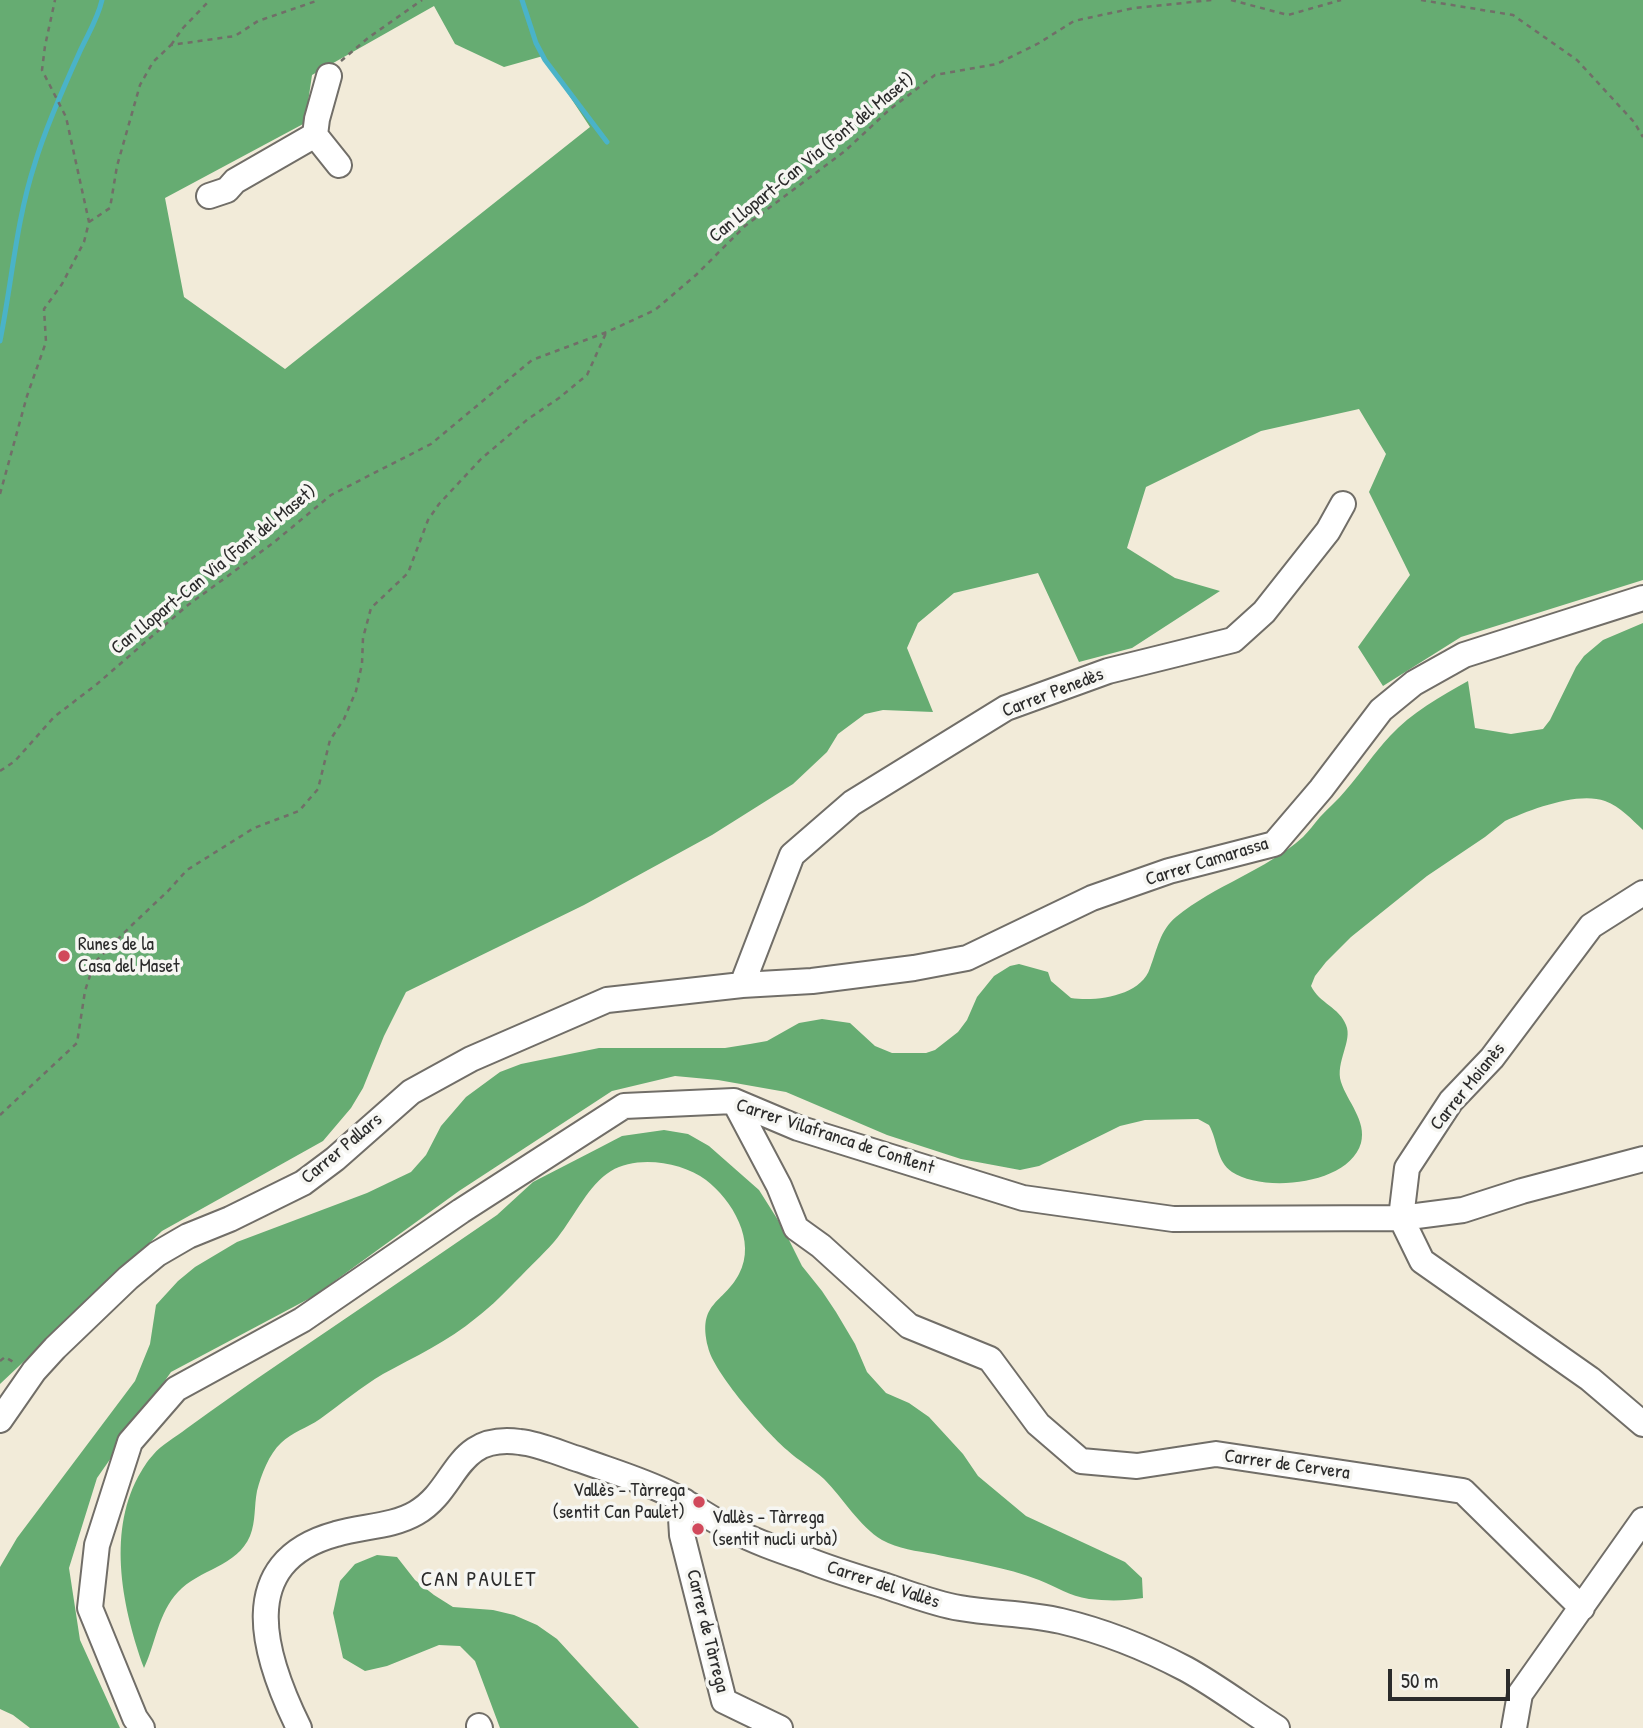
<!DOCTYPE html>
<html>
<head>
<meta charset="utf-8">
<style>
  body { margin:0 }
  #map { position:relative; width:1643px; height:1728px; overflow:hidden; background:#f2ebd9; font-family:"Patrick Hand",sans-serif }
  canvas { display:block }
  .scale { position:absolute; left:1388px; top:1669px; width:122px; height:32px; box-sizing:border-box; border:4px solid #2b2b2b; border-top:0; padding-left:9px; font-size:21px; line-height:24px; white-space:nowrap; color:#2b2b2b; -webkit-text-stroke:5px #f6f6f2; paint-order:stroke }
</style>
</head>
<body>
<div id="map">
<canvas width="1643" height="1728"></canvas>
<div class="scale">50 m</div>
</div>
<script>
const ctx = document.querySelector('canvas').getContext('2d');
ctx.lineJoin = 'round';
function fillPath(path, color) { ctx.fillStyle = color; ctx.fill(path, 'evenodd'); }
function strokePath(path, color, width, dash) { ctx.strokeStyle = color; ctx.lineWidth = width; ctx.lineCap = dash ? 'butt' : 'round'; ctx.setLineDash(dash || []); ctx.stroke(path); }
function label(font, color, halo, rows, align = 'center') {
  ctx.font = font + ' "Patrick Hand",sans-serif'; ctx.lineWidth = 7; ctx.setLineDash([]); ctx.textBaseline = 'middle'; ctx.strokeStyle = halo; ctx.fillStyle = color; for (const [text, x, y, turn = 0] of rows) {
    ctx.save(); ctx.translate(x, y); ctx.rotate((+turn || 0) * Math.PI / 180); ctx.textAlign = isNaN(turn) ? turn : align; if (halo) ctx.strokeText(text, 0, 0); ctx.fillText(text, 0, 0); ctx.restore();
  }
}
const forest = new Path2D(`
  M0 0H1643V580L1461 637 1383 686 1358 647 1410 575 1369 492 1386 454 1359 409 1261 431 1146 487 1127 548 1175 578 1220 591 1132 648 1079 662 1038 573 954 593 918 623 907 648 933 712 883 710 865 714 838 734 827 752 793 784 712 835 584 905 406 992 384 1036 363 1088 351 1108 323 1141 162 1231 0 1384ZM434 6 455 44 504 67 543 56 590 127 285 369 184 297 165 198 305 123 312 75Z
  M1643 623V830C1631 819 1621 807 1605 801 1578 791 1529 810 1505 821L1485 837 1427 876 1351 937 1326 962 1315 976 1311 986C1319 1003 1340 1008 1346 1025 1353 1041 1335 1062 1341 1082 1347 1101 1367 1121 1361 1143 1349 1185 1263 1193 1232 1172 1216 1161 1218 1141 1209 1125L1198 1119 1145 1120 1120 1126 1039 1166 1020 1170 961 1159 887 1135 786 1092 718 1080 675 1076 612 1091 459 1191 314 1296 171 1372 97 1478 69 1568 80 1640 120 1728H30L13 1715 0 1709V1567L17 1538 135 1381 150 1344 156 1305 178 1281 195 1267 237 1242 367 1193 411 1172 426 1155 441 1126 466 1097 500 1072 521 1064 599 1048H725L750 1044 767 1041 799 1023 822 1019 850 1023 875 1046 892 1053H926L935 1050 958 1032 967 1020 977 997 994 976 1010 966 1019 964 1048 972 1051 981 1071 998C1096 1002 1141 996 1150 968 1157 950 1160 930 1176 917 1215 885 1265 871 1303 837 1309 831 1314 824 1320 817 1328 808 1338 800 1346 790 1361 773 1374 753 1390 736 1411 713 1441 696 1468 681L1475 728 1511 734 1543 729 1550 720 1576 667 1584 656 1603 640Z
  M664 1130 688 1134 709 1146 759 1190 783 1228 802 1266 822 1291 836 1312 855 1344 867 1372 886 1393 909 1403 929 1417 963 1454 978 1476 1026 1516 1125 1562 1142 1578 1143 1598C1125 1601 1108 1601 1089 1599 1069 1596 1057 1587 1039 1580 1006 1567 969 1562 934 1554 917 1551 898 1549 882 1540 859 1526 843 1498 824 1479 812 1468 799 1461 787 1450 767 1433 713 1372 708 1347 697 1302 723 1304 739 1274 757 1241 732 1200 706 1180 682 1162 637 1155 611 1171 589 1184 574 1217 558 1237 547 1251 533 1263 521 1276 507 1290 492 1306 476 1318 449 1341 414 1357 383 1374 361 1387 341 1404 320 1419 307 1428 292 1432 281 1443 269 1454 261 1475 257 1491 254 1506 256 1521 250 1536 237 1567 199 1569 178 1592 158 1613 156 1643 144 1668 123 1610 107 1535 138 1477 142 1470 147 1461 153 1455 161 1445 176 1437 186 1429 216 1407 246 1386 277 1365 351 1315 424 1265 497 1215L533 1182 599 1148 622 1136Z
  M377 1555 397 1557 415 1580 434 1595 453 1607 493 1610 514 1615 537 1625 557 1639 639 1728H500L475 1661 460 1646 439 1645 387 1666 365 1671 343 1658 333 1613 340 1581 355 1564Z`);
const stream = new Path2D(`
  M522 0 536 43 545 60 607 142
  M0 341C12 282 16 221 35 163 46 126 65 84 81 49 89 32 98 18 102 0`);
const path = new Path2D(`
  M1231 0 1288 15 1341 0
  M1421 0 1513 15 1577 60 1634 122 1643 137
  M171 45 183 28 210 0
  M341 61 368 38 422 0
  M89 222 110 208 117 166 140 85 153 62 171 45 235 36 258 21 319 0
  M0 494 27 396 46 342 44 309 62 284 84 242 89 222 66 117 42 70 45 46 55 0
  M0 771 15 761 54 717 97 684 188 605 273 543 331 495 431 444 532 360 607 332 655 310 696 275 745 226 845 151 889 110 935 75 997 64 1039 43 1074 21 1134 8 1212 0
  M0 1115 77 1043 85 991 94 963 133 924 168 891 187 870 254 828 299 811 318 789 330 740 344 719 356 691 362 664 363 638 371 608 408 573 428 520 439 504 481 459 528 419 559 398 587 375 606 333
  M0 1361 5 1357 15 1363`);
const minor = new Path2D(`
  M329 76 317 119 315 135 339 165
  M209 196 227 190 235 181 315 135
  M1643 893 1591 926 1492 1058 1451 1101 1407 1168 1401 1218 1422 1261 1590 1379 1643 1424
  M742 985 792 855 852 803 1006 708 1108 671 1233 640 1264 612 1328 531 1343 504
  M734 1101 779 1186 796 1228 821 1246 909 1326 990 1359 1038 1424 1081 1461 1137 1466 1216 1454 1463 1491 1582 1608
  M0 1420 34 1371 55 1348 128 1278 157 1254 188 1236 230 1219 303 1183 335 1159 411 1092 471 1059 607 1000 742 985 812 981 914 968 967 958 1092 898 1169 871 1274 844 1321 789 1381 710 1414 683 1464 655 1643 598
  M684 1501 681 1518 682 1535 724 1701 780 1728
  M479 1726 480 1728
  M142 1728 135 1718 90 1608 97 1545 130 1442 176 1389 302 1320 461 1211 624 1106 734 1101 798 1128 1023 1198 1173 1219 1401 1218 1463 1210 1522 1191 1643 1159
  M299 1728C264 1657 233 1562 336 1534 362 1526 392 1527 416 1513 458 1489 454 1433 520 1442 540 1444 561 1454 581 1460 611 1471 642 1480 670 1494 691 1504 710 1519 731 1529 755 1542 782 1551 808 1560 833 1570 860 1578 886 1586 910 1594 935 1604 960 1608 993 1614 1028 1613 1061 1621 1103 1631 1148 1649 1186 1669 1217 1686 1247 1709 1277 1728
  M1514 1728 1520 1694 1643 1520`);
const markers = [
  [64,956,7,"#d1495b"],
  [699,1502,7,"#d1495b"],
  [698,1529,7,"#d1495b"]
];
const streetNames = [
  ["Can Llopart-Can Via (Font del Maset)",812,158,-39],
  ["Can Llopart-Can Via (Font del Maset)",214,570,-39],
  ["Carrer Penedès",1053,693,-21],
  ["Carrer Camarassa",1207,862,-17],
  ["Carrer Moianès",1468,1087,-51],
  ["Carrer Vilafranca de Conflent",835,1137,18],
  ["Carrer Pallars",342,1149,-40],
  ["Carrer de Cervera",1287,1465,8],
  ["Carrer del Vallès",883,1585,18],
  ["Carrer de Tàrrega",707,1631,76]
];
const poiNames = [
  ["Runes de la",78,945],
  ["Casa del Maset",78,967],
  ["Vallès - Tàrrega",685,1491,"right"],
  ["(sentit Can Paulet)",685,1513,"right"],
  ["Vallès - Tàrrega",712,1518],
  ["(sentit nucli urbà)",712,1540]
];
const neighbourhoodNames = [
  ["CAN PAULET",479,1580]
];
fillPath(forest, '#66ac72');
strokePath(stream, '#4ab3c8', 5);
strokePath(minor, '#716e68', 28);
strokePath(path, '#716e68', 2.5, [5, 5]);
strokePath(minor, '#fff', 24);
for (const [x, y, r, color] of markers) { const dot = new Path2D(); dot.arc(x, y, r, 0, 2 * Math.PI); ctx.fillStyle = color; ctx.fill(dot); strokePath(dot, '#f6f6f2', 2.5); }
label('19px', '#2b2b2b', '#f6f6f2', streetNames);
label('19px', '#2b2b2b', '#f6f6f2', poiNames, 'left');
ctx.letterSpacing = '2px';
label('21px', '#2b2b2b', '#f6f6f2', neighbourhoodNames);
ctx.letterSpacing = '0px';
</script>
</body>
</html>
